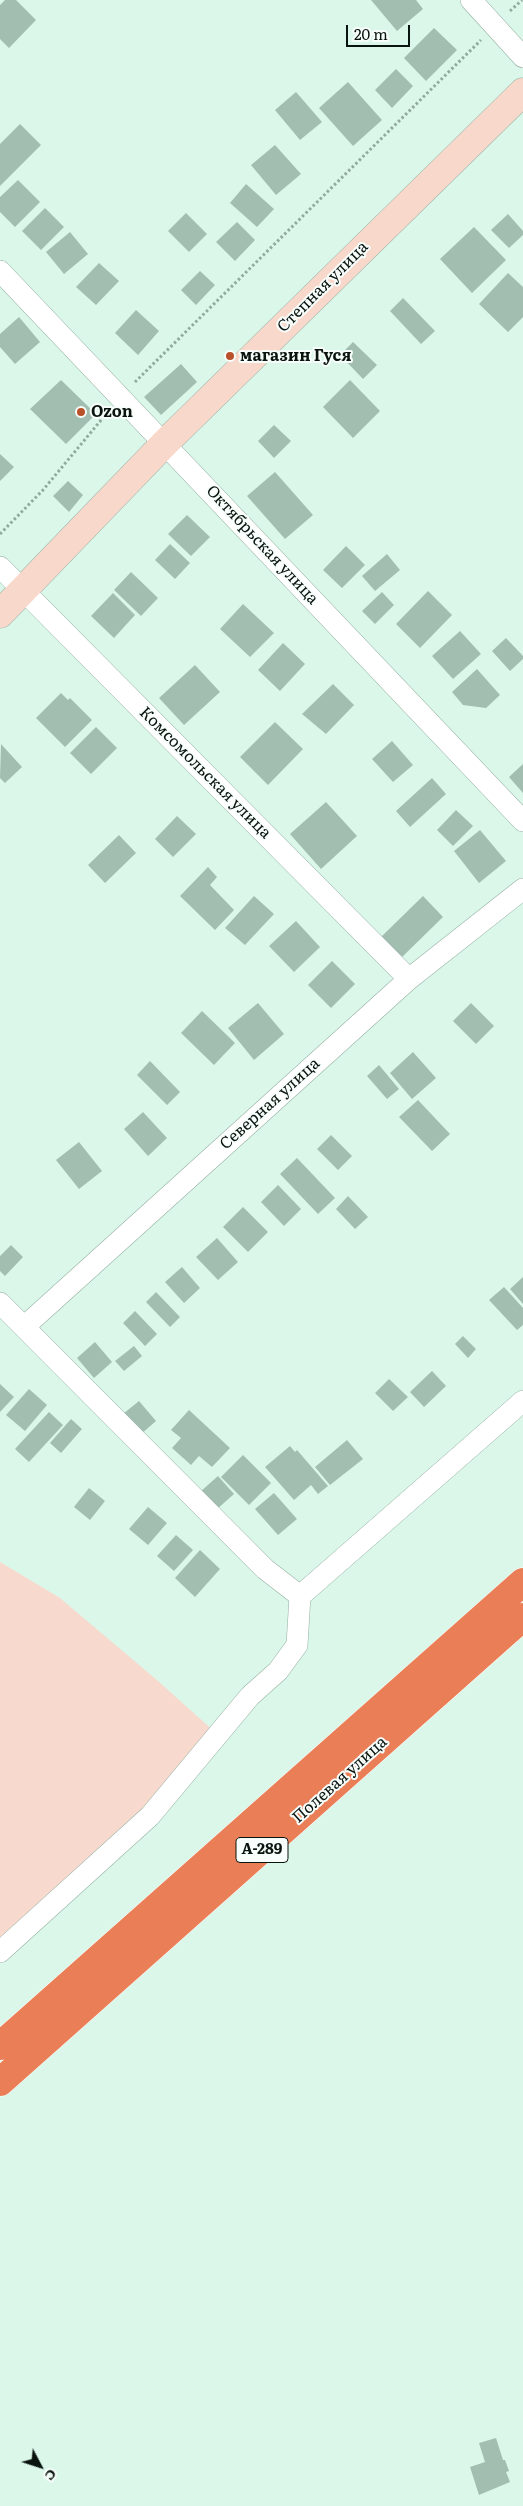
<!DOCTYPE html>
<html>
<head>
<meta charset="utf-8">
<style>
  body { margin:0 }
  #map { position:relative; width:523px; height:2506px; overflow:hidden; background:#daf7e9; font-family:Literata,serif }
  canvas { display:block }
  .north { position:absolute; left:15px; top:2441px; width:50px; height:50px; -webkit-text-stroke:4px #f8fefb; paint-order:stroke; rotate:130deg; font-size:14px; font-weight:700; line-height:20px; text-align:center; color:#0a140f }
  .north::after { content:''; display:block; margin:auto; width:18px; height:22px; background:#0a140f; clip-path:polygon(50% 0,100% 100%,50% 72%,0 100%) }
  .scale { position:absolute; left:346px; top:25px; width:64px; height:22px; box-sizing:border-box; border:2px solid #0a140f; border-top:0; padding-left:6px; font-size:15px; line-height:18px; white-space:nowrap; color:#0a140f; -webkit-text-stroke:4px #f8fefb; paint-order:stroke }
</style>
</head>
<body>
<div id="map">
<canvas width="523" height="2506"></canvas>
<div class="north">С</div>
<div class="scale">20 m</div>
</div>
<script>
const ctx = document.querySelector('canvas').getContext('2d');
ctx.lineJoin = 'round';
function fillPath(path, color) { ctx.fillStyle = color; ctx.fill(path, 'evenodd'); }
function strokePath(path, color, width, dash) { ctx.strokeStyle = color; ctx.lineWidth = width; ctx.lineCap = dash ? 'butt' : 'round'; ctx.setLineDash(dash || []); ctx.stroke(path); }
function label(font, color, halo, rows, align = 'center') {
  ctx.font = font + ' Literata,serif'; ctx.lineWidth = 4; ctx.setLineDash([]); ctx.textBaseline = 'middle'; ctx.strokeStyle = halo; ctx.fillStyle = color; for (const [text, x, y, turn = 0] of rows) {
    ctx.save(); ctx.translate(x, y); ctx.rotate((+turn || 0) * Math.PI / 180); ctx.textAlign = isNaN(turn) ? turn : align; if (halo) ctx.strokeText(text, 0, 0); ctx.fillText(text, 0, 0); ctx.restore();
  }
}
const green = new Path2D(`
  M0 1562 60 1598 158 1681 226 1742 0 1943Z`);
const building = new Path2D(`
  M5 0H16L36 20 9 48 0 39V5Z
  M371 0H416L423 9 397 31Z
  M434 28 457 50 426 81 404 58Z
  M396 69 413 86 392 108 375 90Z
  M348 82 382 120 353 146 319 108Z
  M296 92 322 122 300 140 275 110Z
  M20 124 41 145 0 186V144Z
  M275 145 301 174 276 195 251 165Z
  M18 180 40 202 15 227 0 212V197Z
  M246 184 274 209 257 227 230 203Z
  M45 208 64 227 41 250 22 231Z
  M186 213 207 234 189 252 168 231Z
  M508 214 523 231V235L509 248 491 230Z
  M237 222 255 240 235 261 216 242Z
  M474 227 506 260 472 293 440 259Z
  M70 232 88 254 64 274 46 252Z
  M99 263 119 281 96 305 76 287Z
  M200 271 215 285 196 305 181 290Z
  M508 273 523 287V317L508 332 479 304Z
  M403 298 435 331 421 344 390 311Z
  M136 310 159 331 138 355 115 333Z
  M19 317 40 342 15 364 0 347V334Z
  M353 342 377 365 363 379 340 355Z
  M181 364 197 382 161 415 144 397Z
  M61 380 96 414 66 444 30 409Z
  M350 380 380 411 353 438 323 407Z
  M274 425 291 441 274 458 258 441Z
  M0 454 14 467 0 481Z
  M275 472 313 515 285 539 247 496Z
  M68 481 83 495 69 512 53 496Z
  M187 515 210 537 191 556 168 534Z
  M170 544 190 563 175 579 155 560Z
  M346 546 365 565 342 588 323 570Z
  M387 554 400 570 375 591 362 576Z
  M131 572 158 598 141 616 114 590Z
  M428 591 452 615 420 648 396 624Z
  M382 592 394 605 375 624 362 611Z
  M113 593 135 615 114 638 91 616Z
  M243 604 274 633 250 657 220 629Z
  M460 631 481 654 453 679 432 656Z
  M506 638 523 656V659L510 671 492 651Z
  M283 643 305 664 280 691 258 670Z
  M195 665 220 692 184 725 159 698Z
  M477 669 500 695 486 708 463 705 452 692Z
  M333 684 354 705 326 734 302 714Z
  M61 693 68 700 70 698 92 720 65 747 36 718Z
  M275 722 303 749 268 785 240 757Z
  M96 727 117 748 91 774 70 753Z
  M392 741 413 765 393 782 372 759Z
  M1 744 22 767 5 783 0 778Z
  M523 764V793L509 777Z
  M432 778 446 794 410 827 396 811Z
  M326 802 357 836 321 869 290 834Z
  M456 810 473 826 453 846 437 830Z
  M177 816 196 834 173 857 155 839Z
  M480 830 506 861 479 883 454 851Z
  M119 835 136 853 105 883 88 865Z
  M208 867 217 877 210 885 234 910 215 930 180 896Z
  M254 896 274 914 245 945 225 928Z
  M423 896 443 917 400 959 380 938Z
  M296 921 320 947 294 972 269 946Z
  M332 961 355 984 331 1008 308 985Z
  M258 1003 284 1034 254 1060 228 1028Z
  M471 1003 494 1026 476 1044 453 1021Z
  M202 1011 235 1043 214 1065 181 1033Z
  M413 1052 436 1078 412 1099 390 1073Z
  M150 1061 180 1092 167 1105 137 1075Z
  M379 1065 399 1089 387 1099 367 1076Z
  M418 1100 450 1134 432 1151 399 1117Z
  M143 1112 167 1138 148 1156 124 1129Z
  M331 1135 352 1156 338 1170 317 1149Z
  M79 1142 102 1171 79 1189 56 1160Z
  M297 1158 335 1198 318 1214 280 1174Z
  M278 1185 301 1209 284 1226 261 1202Z
  M348 1196 368 1217 355 1229 336 1209Z
  M243 1207 268 1232 248 1252 223 1227Z
  M217 1238 238 1262 218 1280 196 1257Z
  M11 1245 23 1257 5 1276 0 1271V1256Z
  M182 1267 200 1288 184 1303 165 1282Z
  M523 1277V1304L510 1289Z
  M504 1287 523 1308V1325L517 1330 489 1300Z
  M156 1292 180 1317 170 1327 146 1302Z
  M135 1311 157 1334 145 1346 123 1323Z
  M463 1336 476 1349 468 1358 455 1344Z
  M95 1342 112 1362 94 1378 77 1358Z
  M134 1346 142 1356 124 1371 115 1361Z
  M432 1371 446 1386 424 1407 410 1392Z
  M389 1379 408 1397 393 1411 375 1393Z
  M0 1384 14 1397 0 1412Z
  M29 1389 47 1405 25 1431 6 1415Z
  M139 1401 156 1421 140 1435 123 1414Z
  M189 1410 230 1448 212 1467 199 1456 191 1465 172 1448 181 1438 171 1430Z
  M49 1412 63 1425 29 1462 15 1449Z
  M71 1419 82 1429 61 1453 50 1443Z
  M347 1440 363 1459 330 1485 315 1467Z
  M290 1446 295 1452 297 1450 328 1486 318 1494 311 1485 294 1500 265 1467Z
  M243 1455 271 1483 249 1505 221 1477Z
  M218 1476 234 1494 216 1510 200 1492Z
  M89 1488 105 1501 90 1520 74 1507Z
  M274 1493 297 1519 278 1535 255 1509Z
  M148 1507 167 1523 148 1545 129 1529Z
  M176 1535 193 1550 174 1571 157 1556Z
  M200 1550 220 1569 195 1597 175 1578Z
  M496 2438 503 2460H505L509 2471 506 2472 510 2482 479 2495 470 2467 485 2462 479 2443Z`);
const path = new Path2D(`
  M510 11 522 0
  M135 382 481 40
  M0 534 43 490 107 413`);
const street = new Path2D(`
  M471 0 523 57
  M0 271 523 821
  M0 567 409 979
  M0 1303 265 1569 300 1596 297 1645 278 1671 250 1696 150 1816 0 1952
  M24 1327 409 979 523 889
  M300 1596 523 1401`);
const secondary = new Path2D(`
  M0 614 165 443 523 92`);
const highway = new Path2D(`
  M0 2046 523 1582
  M0 2082 523 1617`);
const markers = [
  [230,356,5,"#b85129"],
  [81,412,5,"#b85129"]
];
const shields = [
  [262,1850,52]
];
const shieldNames = [
  ["А-289",262,1850]
];
const streetNames = [
  ["Степная улица",323,287,-45],
  ["Октябрьская улица",262,545,47],
  ["Комсомольская улица",205,773,45],
  ["Северная улица",270,1104,-42],
  ["Полевая улица",340,1780,-42]
];
const poiNames = [
  ["магазин Гуся",240,356],
  ["Ozon",91,412]
];
fillPath(green, '#f8d9ce');
fillPath(building, '#a2beb1');
strokePath(street, '#95b0a3', 22);
strokePath(secondary, '#95b0a3', 29);
strokePath(highway, '#fff', 29);
strokePath(path, '#93a99e', 3, [2.5, 2.5]);
strokePath(street, '#fff', 21);
strokePath(secondary, '#f9d8cc', 28);
strokePath(highway, '#ea7e56', 28);
for (const [x, y, r, color] of markers) { const dot = new Path2D(); dot.arc(x, y, r, 0, 2 * Math.PI); ctx.fillStyle = color; ctx.fill(dot); strokePath(dot, '#f8fefb', 2); }
for (const [x, y, w] of shields) { const box = new Path2D(); box.roundRect(x - w / 2, y - 12.5, w, 25, 4); ctx.fillStyle = '#f8fefb'; ctx.fill(box); strokePath(box, '#0a140f', 1); }
label('bold 15px', '#0a140f', null, shieldNames);
label('16px', '#0a140f', '#f8fefb', streetNames);
label('bold 16px', '#0a140f', '#f8fefb', poiNames, 'left');
</script>
</body>
</html>
